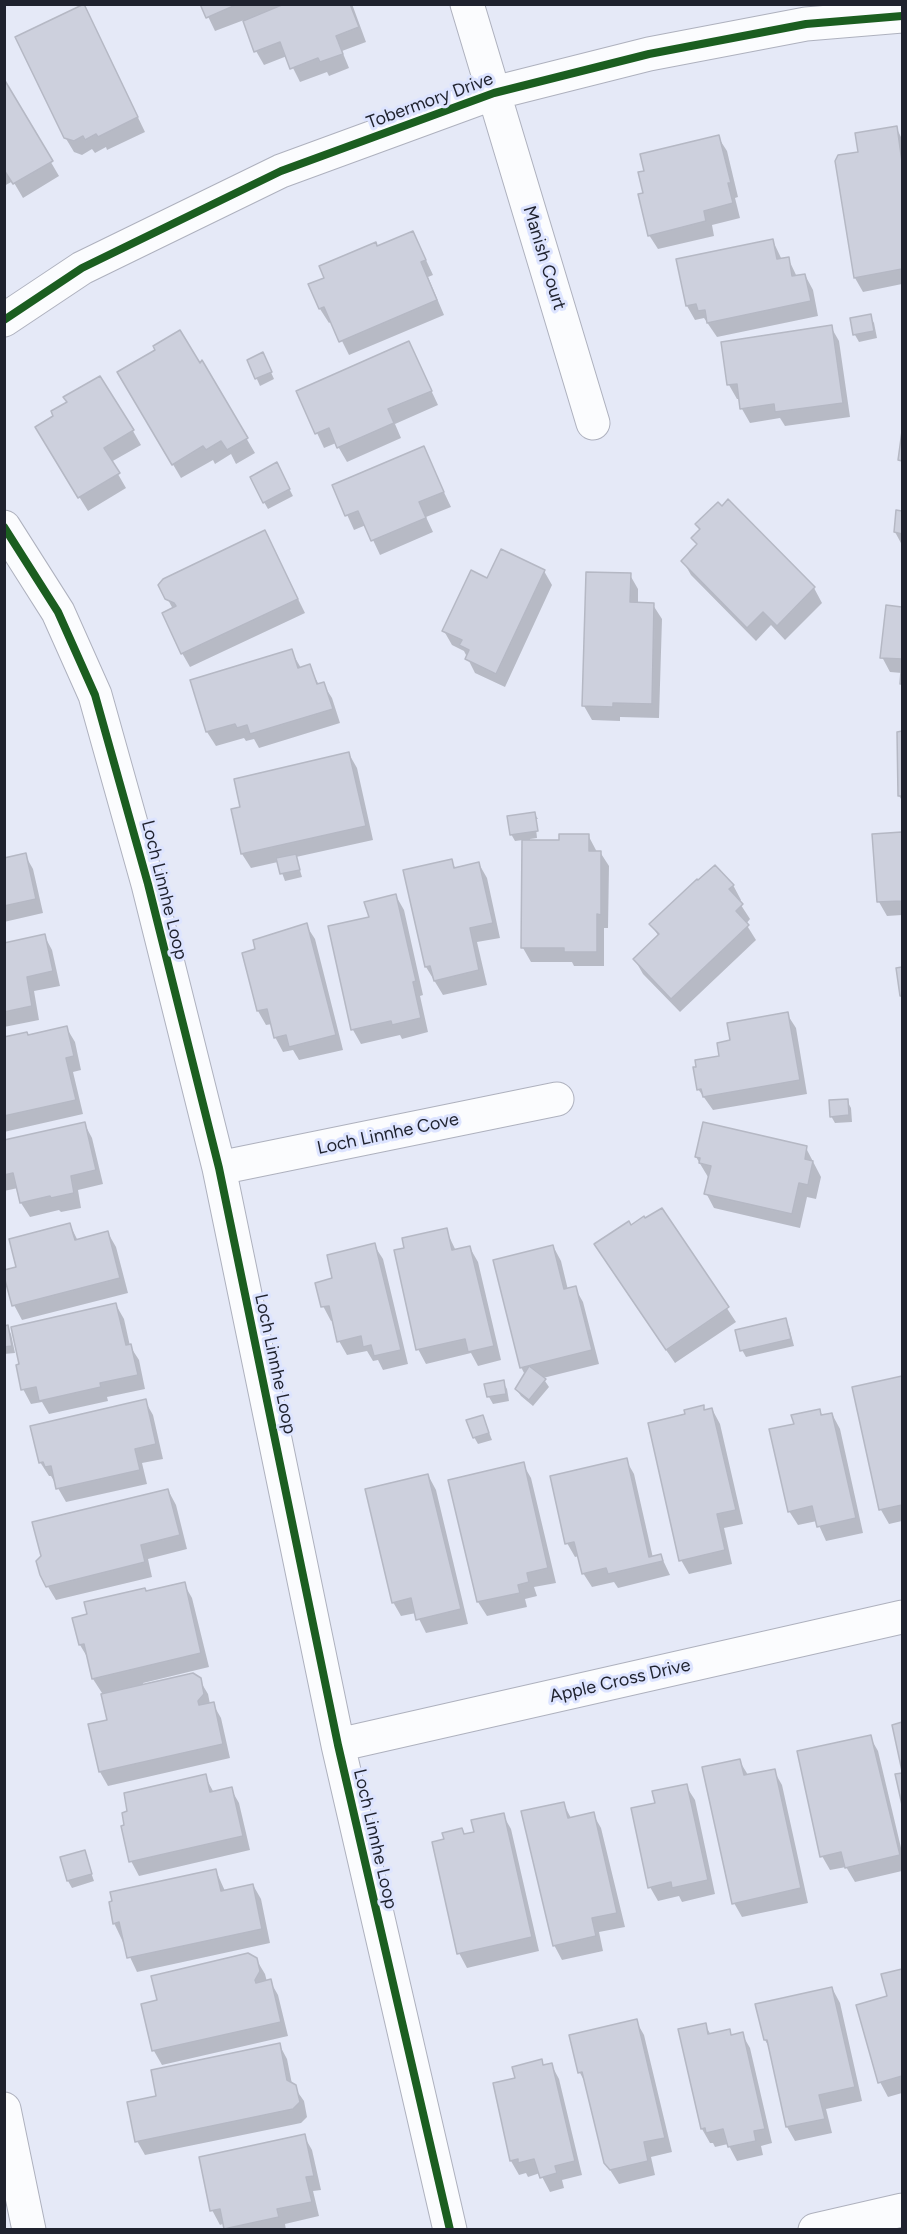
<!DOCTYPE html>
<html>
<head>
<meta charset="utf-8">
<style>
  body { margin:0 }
  #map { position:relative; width:907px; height:2234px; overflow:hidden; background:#e5e9f7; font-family:Figtree,sans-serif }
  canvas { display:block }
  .frame { position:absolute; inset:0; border:6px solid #1f222e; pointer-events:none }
</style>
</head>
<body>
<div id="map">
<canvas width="907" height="2234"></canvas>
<div class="frame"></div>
</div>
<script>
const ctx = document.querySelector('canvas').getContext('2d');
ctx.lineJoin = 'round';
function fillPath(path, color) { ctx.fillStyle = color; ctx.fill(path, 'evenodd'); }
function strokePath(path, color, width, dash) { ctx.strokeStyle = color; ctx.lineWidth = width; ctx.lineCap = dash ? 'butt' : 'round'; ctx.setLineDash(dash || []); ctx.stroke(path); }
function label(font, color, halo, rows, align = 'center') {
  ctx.font = font + ' Figtree,sans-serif'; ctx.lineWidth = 6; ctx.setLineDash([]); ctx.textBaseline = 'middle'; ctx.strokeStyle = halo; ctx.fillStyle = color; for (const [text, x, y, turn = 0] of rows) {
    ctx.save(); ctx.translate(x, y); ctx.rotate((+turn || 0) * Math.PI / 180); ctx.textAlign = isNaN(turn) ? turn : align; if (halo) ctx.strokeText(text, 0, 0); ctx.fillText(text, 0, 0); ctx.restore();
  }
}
const shadow = new Path2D(`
  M202 4H280L277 6 278 9 288 4H352L366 42 342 51 349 68 329 76 327 72 300 82 287 56 264 65 256 51 244 20 215 31Z
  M91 20 145 132 107 150 106 147 95 153 92 149 82 155 74 152 65 137Z
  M4 82 59 176 23 198 13 181 4 186Z
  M896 127 902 139V284L863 292 855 278 860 153Z
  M718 137 727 151 738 197 735 198 740 218 712 225 714 236 658 249 649 235 645 194Z
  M413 232 433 275 428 277 444 315 349 355 332 321 329 323 320 309 310 285 326 279 377 247Z
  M773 241 782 260 788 258 797 277 805 275 813 290 818 316 717 337 704 318 695 320 687 306Z
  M870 316 874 323 877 338 859 342 855 335Z
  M831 327 839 341 850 417 785 426 780 418 750 423 742 409 740 399H737L729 385Z
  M409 343 438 405 395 424 401 438 347 462 336 443 324 448 298 392Z
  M249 361H266L274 379 260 386Z
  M202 363 255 453 236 464 231 454 215 464 213 460 181 478 119 373 199 365Z
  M133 431 141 445 111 462 126 488 88 511 45 442Z
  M423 448 451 507 426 517 433 532 380 555 366 525 354 530 334 486Z
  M280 471 293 496 268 509 264 502Z
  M728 501 814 588 822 603 785 640 771 625 756 641 691 575 683 561 698 546 693 538 700 531 697 525Z
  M897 512H902V545L895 532Z
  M265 532 305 613 190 667 182 653 173 609 167 598Z
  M544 571 552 585 505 687 475 673 464 651 452 645 444 631 488 580Z
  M630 575 638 589V604L653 605 662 619 659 718 620 717V721L592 720 584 706Z
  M887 607 902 608V673L890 672 882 657Z
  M291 651 301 668 309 666 319 685 323 684 332 698 340 723 259 748 254 739 246 741 244 738 216 746 207 732Z
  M899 733H902V801L899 795Z
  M349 754 357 768 373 840 296 857 302 877 285 881 278 862 251 868 242 854 233 811Z
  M534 813 538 819H535L537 838 530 839V841H560L588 835 597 852H600L609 866 608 928H604V966H574L572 962H531L523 948V840L515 841 511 834Z
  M902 833V915L887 916 879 902 874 835Z
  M25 855 33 869 43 913 4 922V859Z
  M451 861 456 869 479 864 487 878 500 938 477 942 487 985 443 995 426 967Z
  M733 885 741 900 739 902 750 919 746 924 756 940 680 1012 643 974 635 960 659 937 651 924Z
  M396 896 404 910 423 995 420 996 428 1032 402 1039 400 1035 361 1044 353 1030 330 927 370 918Z
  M306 925 315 939 343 1050 299 1060 293 1050 283 1052 275 1037 272 1024 266 1025 258 1011 244 954 257 950Z
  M44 935 52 950 60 986 34 991 39 1020 4 1027V944Z
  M787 1014 796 1028 807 1094 713 1110 698 1089 732 1042Z
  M66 1027 75 1042 81 1070 73 1072 83 1114 4 1132V1038L28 1036Z
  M847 1101 851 1108 852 1122 835 1123 831 1116Z
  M84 1123 92 1138 103 1184 78 1190 81 1208 61 1212 59 1210 30 1217 21 1203 18 1188 4 1191V1141Z
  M806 1148 821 1177 816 1199 807 1197 800 1228 714 1208 706 1193 708 1177 696 1157Z
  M662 1210 736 1322 675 1363 604 1259 631 1227Z
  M70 1225 78 1241 108 1233 116 1247 128 1293 22 1320 14 1305 18 1268Z
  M446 1230 456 1251 470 1248 478 1262 501 1360 478 1366 471 1353 426 1364 418 1349 406 1249Z
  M374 1245 383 1259 408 1364 383 1370 378 1360 373 1361 367 1351 347 1355 339 1341 334 1320 331 1321 323 1306 334 1279Z
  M553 1246 561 1261 568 1290 575 1288 583 1302 599 1364 543 1378 549 1387 533 1406 521 1396 516 1389 525 1375 521 1367Z
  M116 1305 124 1319 130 1346 139 1360 145 1389 107 1397 108 1401 49 1414 42 1402 31 1404 23 1389Z
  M785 1320 789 1327 794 1346 746 1357 742 1350Z
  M4 1327H7L11 1334 15 1353 4 1354Z
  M902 1378V1521L889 1524 881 1510 854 1388Z
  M503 1382 507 1389 509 1401 493 1404 489 1397Z
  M145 1401 153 1415 163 1459 142 1463 147 1484 66 1502 51 1476H49L40 1462Z
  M703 1407 706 1411 712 1409 720 1424 743 1524 724 1528 732 1564 689 1574 681 1560 686 1415Z
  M820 1411 823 1416 832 1414 840 1429 863 1533 826 1541 817 1521 798 1525 789 1511 796 1425Z
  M483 1417 492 1440 478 1444 474 1437Z
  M626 1460 634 1474 653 1558 661 1556 670 1575 618 1588 614 1582 592 1587 583 1573 579 1556 575 1557 567 1543Z
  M523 1464 531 1478 556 1583 534 1587 537 1596 525 1599 527 1607 487 1616 478 1602Z
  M428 1475 436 1490 468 1624 426 1633 416 1613 401 1616 393 1602Z
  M168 1490 176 1505 187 1549 148 1559 152 1577 56 1600 41 1575Z
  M184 1584 192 1598 209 1667 143 1683 144 1686 199 1679 208 1694 210 1704H213L221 1718 230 1758 108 1786 100 1772 109 1721 102 1693 93 1679 89 1660 80 1645 146 1593Z
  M902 1724V1764L894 1726Z
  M870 1737 878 1751 902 1852V1871L855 1882 846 1867 830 1870 822 1856Z
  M739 1760 748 1775 774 1771 782 1785 808 1903 742 1917 734 1903Z
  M205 1776 214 1793 231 1789 239 1803 250 1850 139 1876 131 1861Z
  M686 1786 695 1800 715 1894 682 1902 679 1896 658 1901 650 1887Z
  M563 1803 571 1818 593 1814 601 1828 625 1927 599 1932 603 1951 562 1960 554 1945Z
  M503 1815 511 1829 539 1951 467 1968 459 1953 445 1841 462 1830 465 1835 476 1833Z
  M84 1852 94 1881 72 1888 68 1881Z
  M216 1871 225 1891 253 1885 261 1899 270 1943 137 1972 114 1923Z
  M256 1959 265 1974 267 1982 270 1981 278 1995 288 2036 162 2065 154 2051 143 2005 158 2001Z
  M902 1970V2093L888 2097 880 2082 889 1998 883 1975Z
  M832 1988 840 2003 862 2101 826 2109 832 2133 795 2141 787 2127 770 2049 765 2040Z
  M636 2021 644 2035 672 2152 651 2157 655 2175 619 2184 605 2162 586 2084 580 2073Z
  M705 2025 711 2035 729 2031 733 2036 742 2034 750 2048 772 2143 761 2146 763 2155 737 2161 728 2144 715 2147 713 2143H710L702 2129 679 2030Z
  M279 2044 287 2059 292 2084 304 2101 307 2117 301 2123 145 2155 137 2141 158 2097Z
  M541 2061 544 2066 551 2064 559 2079 582 2175 562 2180 564 2188 550 2192 540 2173 528 2177 526 2173 519 2175 511 2161 517 2079Z
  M304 2136 312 2150 321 2190 313 2191 319 2216 285 2224 286 2230H226L225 2223 220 2225 212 2210Z`);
const building = new Path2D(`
  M84 4 138 117 98 137 96 134 85 140 83 136 74 141 64 138 15 37Z
  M200 4H238L206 18Z
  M284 4H350L359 27 336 36 343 54 320 62 318 58 290 69 280 42 254 52 243 21Z
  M4 79 53 161 13 184 4 170Z
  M897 126 902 162V269L854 278 835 161 838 155 858 152 855 133Z
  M719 135 731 183H728L733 203 704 211 706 221 648 236 638 194 643 193 638 172 644 171 640 154Z
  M413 231 426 260 421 262 437 300 339 342 324 307 319 309 308 284 324 278 319 266 376 242 377 246Z
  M773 239 777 259 789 257 792 276 805 274 811 301 707 323 705 310 698 311 696 304 686 306 676 259Z
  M871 314 874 331 853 335 850 318Z
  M832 325 843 403 775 412 774 404 740 409 737 384 727 385 721 342Z
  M180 330 200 363 202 360 248 438 227 450 221 441 206 450 203 446 172 465 117 372 155 350 153 346Z
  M409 341 432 391 388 409 394 423 337 448 329 428 315 434 296 391Z
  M263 352 272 372 255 379 247 360Z
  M100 376 134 430 104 448 120 473 78 498 35 427 53 416 51 411 67 402 63 397Z
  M902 431V461L898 460Z
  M424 446 444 492 419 502 426 518 371 541 358 511 345 516 332 485Z
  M277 462 290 489 263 503 250 477Z
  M728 499 815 587 777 626 763 612 747 628 681 561 697 544 691 538 700 529 695 524 718 502 722 506Z
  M896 510 902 511V534L894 532Z
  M265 530 298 599 181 654 162 613 176 606 174 603 165 599 158 585 163 579Z
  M501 549 545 570 496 674 465 659 469 650 459 645 462 640 442 631 471 570 487 578Z
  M586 572 631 573 630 602 654 603 652 704 613 703V707L582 706Z
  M886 605 902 607V684H900L902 659 880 658Z
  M292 649 298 668 310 664 317 684 324 682 333 709 250 734 247 725 237 728 235 724 206 732 190 680Z
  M902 731V796H898L897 732Z
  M349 752 366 826 241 854 231 809 240 807 234 779Z
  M535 812 538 831 510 835 507 816Z
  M902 832V901L877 902 872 834Z
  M559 834H589V851H601V915L597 914V952H564V948H521L522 840H559Z
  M26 853 36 899 4 906V858Z
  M296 854 300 870 280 874 276 858Z
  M452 859 454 868 479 862 493 923 470 928 479 970 434 981 430 966 425 967 403 870Z
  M715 865 734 885 729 889 743 904 736 911 749 925 671 999 633 959 659 934 649 924 697 879 698 880Z
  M396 894 416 981 413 982 421 1018 392 1025 391 1021 351 1030 328 926 369 917 364 902Z
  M307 923 336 1035 289 1047 286 1035 274 1038 267 1009 257 1011 242 953 255 949 253 940Z
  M45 934 53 971 27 977 32 1006 4 1012V943Z
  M902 967V996H900L896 968Z
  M788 1012 800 1080 703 1097 701 1089 697 1090 693 1067H696L695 1060 719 1056 717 1043 730 1040 727 1023Z
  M67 1026 74 1056 66 1058 76 1100 4 1116V1037L27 1032 28 1035Z
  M848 1099 849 1115 830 1117 829 1100Z
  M85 1122 96 1170 71 1176 74 1193 51 1198 50 1196 20 1203 13 1173 4 1175V1140Z
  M703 1122 807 1146 805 1159 813 1161 808 1185 799 1183 792 1214 704 1194 711 1166 699 1163 700 1158 695 1157Z
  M662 1208 729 1307 666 1350 594 1244 629 1221 631 1225 644 1216 645 1218Z
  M70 1223 75 1240 108 1231 120 1278 12 1306 4 1276V1270L16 1267 9 1239Z
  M447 1228 452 1250 470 1246 494 1346 468 1352 465 1339 416 1350 394 1250 404 1248 402 1238Z
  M375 1243 401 1350 374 1356 371 1345 363 1347 361 1336 337 1342 329 1306 321 1307 315 1283 332 1278 327 1255Z
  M553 1245 564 1289 576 1286 592 1350 520 1368 493 1260Z
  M116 1303 126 1345 131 1344 138 1375 100 1383 101 1387 39 1401 36 1387 21 1390 16 1365 19 1364 11 1327Z
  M786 1318 791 1339 740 1351 735 1330Z
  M8 1325 12 1346 4 1347V1326Z
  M529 1366 546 1379 529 1400 515 1389Z
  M902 1376V1505L879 1510 852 1387Z
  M504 1380 506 1394 487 1397 484 1384Z
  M146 1399 156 1444 135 1449 140 1470 56 1489 51 1466 45 1467 43 1462 39 1463 30 1426Z
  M704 1405V1410L712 1408 736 1510 717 1514 725 1550 679 1561 648 1423 685 1414 684 1410Z
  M820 1409 821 1415 832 1413 856 1518 817 1527 812 1506 788 1512 769 1429 794 1424 791 1415Z
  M483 1415 489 1433 473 1438 466 1420Z
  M627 1458 649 1557 661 1554 663 1561 608 1574 606 1568 582 1574 574 1542 565 1544 550 1476Z
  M524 1462 548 1568 527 1573 529 1582 518 1585 520 1593 477 1602 448 1480Z
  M428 1474 461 1609 416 1620 411 1598 392 1603 365 1489Z
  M168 1489 180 1535 141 1545 145 1562 46 1587 40 1575 36 1561 41 1556 32 1522Z
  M185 1582 201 1653 92 1679 84 1644 79 1645 72 1618 87 1614 84 1602 145 1588 146 1591Z
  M193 1673 201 1678 204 1694 198 1701 199 1705 214 1702 223 1744 99 1772 88 1724 107 1720 101 1694Z
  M902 1722V1771L892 1725Z
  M871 1735 900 1855 845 1868 841 1852 820 1857 797 1751Z
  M740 1759 744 1775 775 1769 801 1888 732 1904 702 1767Z
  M902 1773V1805L895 1774Z
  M206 1774 210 1792 232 1787 243 1836 129 1862 121 1826 124 1825 122 1813 127 1811 124 1793Z
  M687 1784 708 1880 672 1888 671 1882 648 1888 631 1808 655 1803 652 1791Z
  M564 1802 568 1818 594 1812 617 1913 592 1918 596 1936 553 1946 521 1811Z
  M504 1813 532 1937 457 1954 432 1842 444 1839 442 1833 462 1828 464 1834 474 1832 471 1820Z
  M85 1850 92 1874 67 1881 60 1857Z
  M216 1869 221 1891 253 1884 262 1929 127 1958 119 1922 113 1924 109 1902 112 1901 110 1892Z
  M248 1953 257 1958 260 1971 255 1980 256 1983 271 1979 281 2022 152 2051 141 2004 157 2000 151 1976Z
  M902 1969V2076L878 2083 856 2005 887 1996 881 1974Z
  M832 1987 855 2087 819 2095 825 2119 786 2127 767 2040H764L755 2004Z
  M637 2019 665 2138 644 2142 648 2161 610 2170 604 2163 582 2072 578 2073 569 2035Z
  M706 2023 708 2034 730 2029 731 2035 743 2032 765 2129 754 2131 756 2141 728 2147 723 2129 706 2133 705 2128 701 2129 678 2029Z
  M280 2043 287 2080 296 2085 300 2102 293 2109 135 2142 127 2102 156 2096 151 2070Z
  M542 2059 543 2065 552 2063 575 2161 555 2166 557 2173 540 2178 534 2159 518 2163V2159L510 2161 493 2083 515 2078 512 2067Z
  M305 2134 314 2176 306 2177 312 2202 277 2209 279 2217 224 2229 220 2209 210 2211 199 2157Z`);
const minor = new Path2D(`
  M467 4 593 423
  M4 320 82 268 281 171 494 93 649 54 806 24 902 16
  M4 527 58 612 95 695 148 884 219 1168 338 1745 450 2230
  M219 1168 557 1099
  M338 1745 902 1617
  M815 2230 902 2210`);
const tertiary = new Path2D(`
  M4 2109 29 2230`);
const cycleway = new Path2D(`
  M4 320 82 268 281 171 494 93 649 54 806 24 902 16
  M4 527 58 612 95 695 148 884 219 1168 338 1745 450 2230`);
const streetNames = [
  ["Tobermory Drive",430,101,-20],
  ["Manish Court",544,258,73],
  ["Loch Linnhe Loop",164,890,76],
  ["Loch Linnhe Cove",388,1134,-12],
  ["Loch Linnhe Loop",275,1364,78],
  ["Apple Cross Drive",620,1681,-13],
  ["Loch Linnhe Loop",375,1839,77]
];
fillPath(shadow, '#0003');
fillPath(building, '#cdd0dd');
strokePath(building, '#b5b8c4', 1.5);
strokePath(minor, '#aeb1be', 35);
strokePath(tertiary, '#aeb1be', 35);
strokePath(minor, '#fbfcfe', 33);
strokePath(tertiary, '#fbfcfe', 33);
strokePath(cycleway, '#1b5e20', 8);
label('18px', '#1f222e', '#dde4ff', streetNames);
</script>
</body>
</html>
